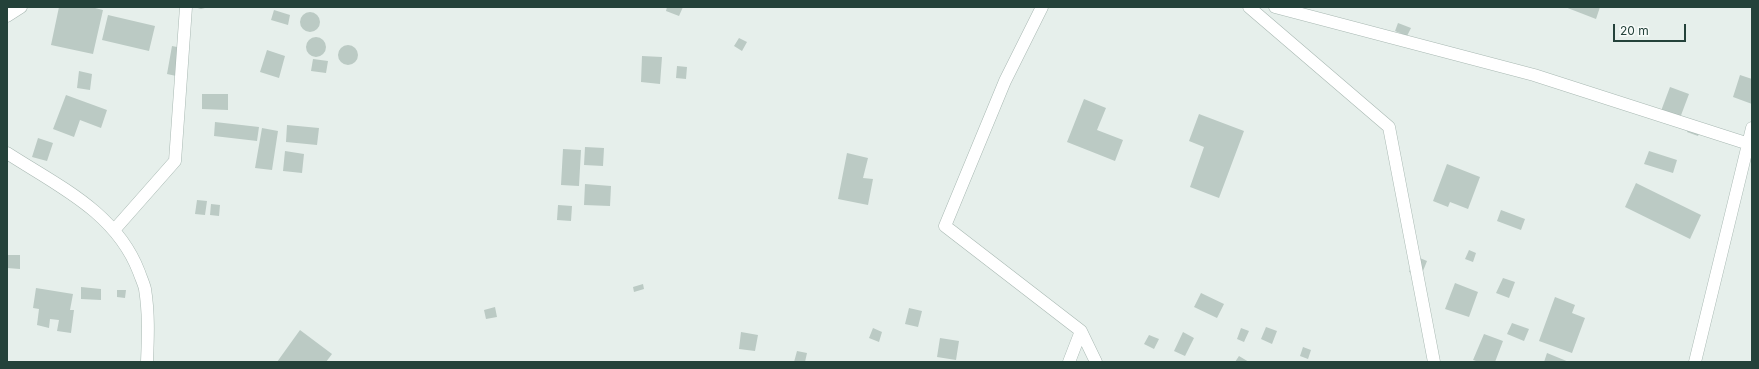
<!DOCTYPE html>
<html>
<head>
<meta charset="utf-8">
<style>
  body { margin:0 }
  #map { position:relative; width:1759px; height:369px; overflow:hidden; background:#e6efeb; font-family:Inter,sans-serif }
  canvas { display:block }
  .frame { position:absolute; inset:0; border:8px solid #24423a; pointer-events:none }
  .scale { position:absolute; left:1613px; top:24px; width:73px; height:18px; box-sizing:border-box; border:2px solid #24423a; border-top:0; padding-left:5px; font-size:12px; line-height:14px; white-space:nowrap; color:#24423a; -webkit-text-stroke:3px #f7fbf9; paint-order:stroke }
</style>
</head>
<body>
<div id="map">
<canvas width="1759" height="369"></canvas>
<div class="frame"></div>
<div class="scale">20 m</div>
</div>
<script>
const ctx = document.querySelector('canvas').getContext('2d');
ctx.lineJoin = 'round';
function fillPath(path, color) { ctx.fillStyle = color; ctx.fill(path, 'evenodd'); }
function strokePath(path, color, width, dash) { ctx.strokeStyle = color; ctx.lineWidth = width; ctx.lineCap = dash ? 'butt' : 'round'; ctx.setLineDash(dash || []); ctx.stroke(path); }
const building = new Path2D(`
  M59 7H91L103 10 93 54 51 45Z
  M194 7H209L201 9Z
  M667 7H683L679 16 666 11Z
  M1565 7H1600L1596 19Z
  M274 10 290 15 288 25 271 20Z
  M300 22a10 10 0 1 1 20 0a10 10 0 1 1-20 0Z
  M108 15 155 26 149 51 102 40Z
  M1398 23 1411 28 1407 36 1395 31Z
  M306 47a10 10 0 1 1 20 0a10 10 0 1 1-20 0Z
  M739 38 747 42 742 51 734 46Z
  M338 55a10 10 0 1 1 20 0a10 10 0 1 1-20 0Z
  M172 46 187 49 181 77 167 74Z
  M267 50 285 56 279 78 260 72Z
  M642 56 662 57 660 84 641 82Z
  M313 59 328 61 326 73 311 71Z
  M677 66 687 67 686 79 676 78Z
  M79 71 92 74 90 90 77 88Z
  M1740 75 1752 79V104L1733 97Z
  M1670 87 1689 94 1677 126 1658 119Z
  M202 94H228V110L202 109Z
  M66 95 107 110 101 128 80 120 74 137 53 129Z
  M1084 99 1106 108 1097 130 1123 140 1115 161 1067 142Z
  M1199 114 1244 131 1219 198 1190 187 1204 147 1189 141Z
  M1691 121 1702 126 1698 136 1687 132Z
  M215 122 259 127 257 141 214 136Z
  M287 125 319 128 317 145 286 142Z
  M262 128 278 131 272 170 255 168Z
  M38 138 53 143 47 161 32 157Z
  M585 147 604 148 603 166 584 165Z
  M563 149 581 150 579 186 561 185Z
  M285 151 304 154 302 173 283 171Z
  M1649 151 1677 160 1673 173 1644 164Z
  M847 153 868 158 863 178 873 179 868 205 838 199Z
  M1447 164 1480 177 1468 209 1450 202 1448 207 1433 201Z
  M1636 183 1701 215 1690 239 1625 207Z
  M585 184 611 186 610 206 584 205Z
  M197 200 207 201 205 215 195 214Z
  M211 204 220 205 219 216 210 215Z
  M558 205 572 206 571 221 557 220Z
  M1501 210 1525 219 1521 230 1497 221Z
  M1469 250 1476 253 1473 262 1465 259Z
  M7 255H20V269L7 268Z
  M1415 256 1427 261 1421 276 1409 272Z
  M1503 278 1515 282 1509 298 1496 293Z
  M1455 283 1478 292 1469 317 1445 309Z
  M643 284 644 289 634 292 633 287Z
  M81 287 101 289V300L81 299Z
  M36 288 73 294 70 310H74L71 333 57 331 59 320 50 319 49 328 37 325 39 309 33 308Z
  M117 290H126L125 298 117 297Z
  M1201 293 1224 304 1217 318 1194 307Z
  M1555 297 1575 305 1572 313 1585 318 1572 353 1539 341Z
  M495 307 497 317 486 319 484 310Z
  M909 308 922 311 918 327 905 324Z
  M1512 323 1529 329 1524 341 1507 334Z
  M1266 327 1277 331 1272 344 1261 339Z
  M873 328 882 332 879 342 869 338Z
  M1241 328 1249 331 1244 342 1237 339Z
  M300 330 332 354 326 362H277Z
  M741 332 758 335 755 351 739 349Z
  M1183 332 1194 338 1185 356 1174 351Z
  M1484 334 1503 341 1495 362H1479L1473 360Z
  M1149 335 1159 339 1154 349 1144 344Z
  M940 338 959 341 956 360 937 357Z
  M1303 347 1311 350 1308 359 1300 356Z
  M797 351 807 353 805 362H794Z
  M1547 353 1569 362H1544Z
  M1239 356 1249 362H1235Z`);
const minor = new Path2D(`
  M1042 7 1005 81 945 226 1081 331 1096 362
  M1249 7 1389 127 1434 362
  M1275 7 1534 75 1752 145
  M7 16 21 7
  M7 153C58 186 116 212 139 272 141 278 144 284 145 289 149 314 148 337 147 362
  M115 229 175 161 186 7
  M1069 362 1081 331
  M1695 362 1752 128`);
fillPath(building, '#bbcac4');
strokePath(minor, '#a8b8b2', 13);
strokePath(minor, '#fff', 12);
</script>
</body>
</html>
